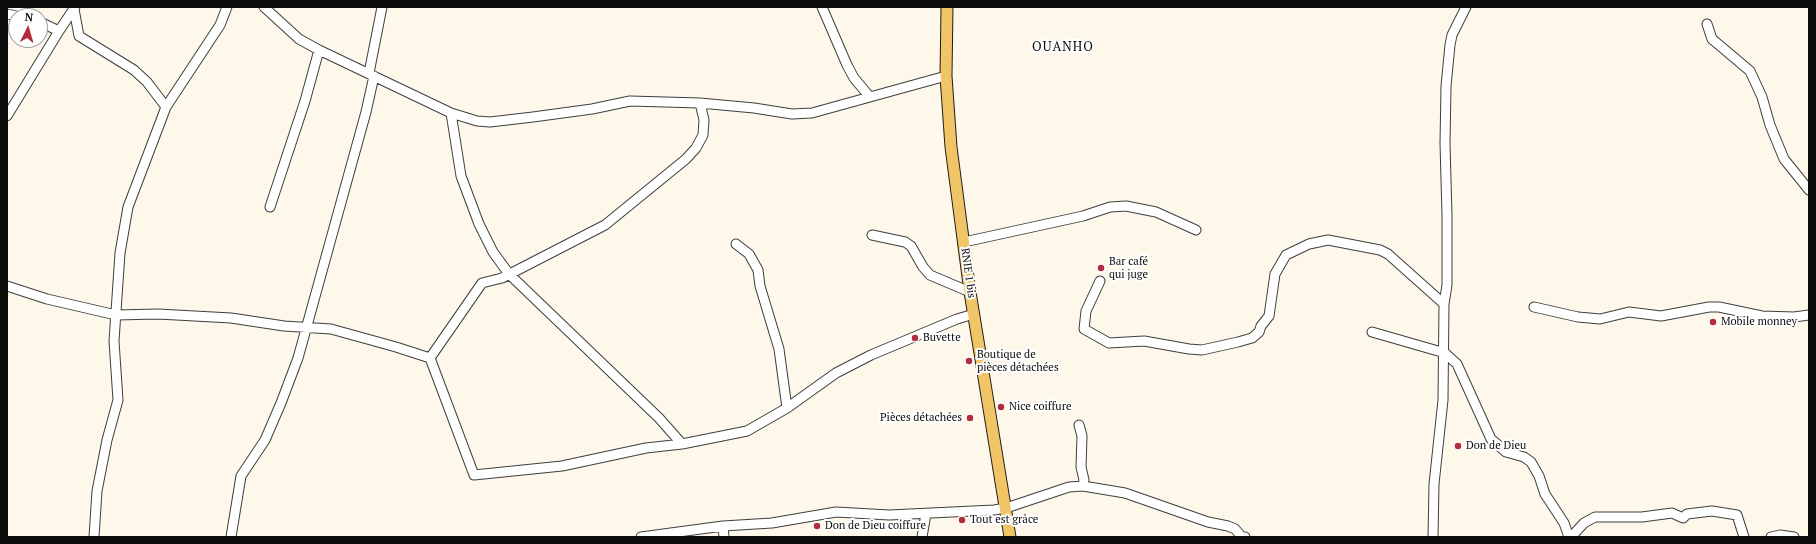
<!DOCTYPE html>
<html>
<head>
<meta charset="utf-8">
<style>
	body { margin:0 }
	#map { position:relative; width:1816px; height:544px; overflow:hidden; background:#fef8ea; font-family:"PT Serif",serif }
	canvas { display:block }
	.frame { position:absolute; inset:0; border:8px solid #0b0b0b; pointer-events:none }
	.north { position:absolute; left:8px; top:8px; width:40px; height:40px; box-sizing:border-box; background:#fff; border:1px solid #9d9d9d; border-radius:50%; rotate:5deg; font-size:11px; font-weight:700; line-height:16px; text-align:center; color:#0b0b0b }
	.north::after { content:''; display:block; margin:auto; width:14px; height:18px; background:#b22c3d; clip-path:polygon(50% 0,100% 100%,50% 72%,0 100%) }
</style>
</head>
<body>
<div id="map">
<canvas width="1816" height="544"></canvas>
<div class="frame"></div>
<div class="north">N</div>
</div>
<script>
const context = document.querySelector('canvas').getContext('2d');
context.lineJoin = 'round';
const shape = rows => new Path2D(rows.map(r => 'M' + r).join(''));
function trace(path, color, width, dash) { context.strokeStyle = color; context.lineWidth = width; context.lineCap = dash ? 'butt' : 'round'; context.setLineDash(dash || []); context.stroke(path); }
function drawText(font, color, halo, rows, align = 'center') {
  context.font = font + ' "PT Serif",serif'; context.lineWidth = 4; context.setLineDash([]); context.textBaseline = 'middle'; context.strokeStyle = halo; context.fillStyle = color; for (const [text, x, y, turn = 0] of rows) {
    context.save(); context.translate(x, y); context.rotate((+turn || 0) * Math.PI / 180); context.textAlign = isNaN(turn) ? turn : align; if (halo) context.strokeText(text, 0, 0); context.fillText(text, 0, 0); context.restore();
  }
}
const minor = shape([
	[264,7,299,39,319,50,451,113,477,121,490,122,533,117,592,109,630,101,700,103,754,108,792,114,812,113,946,76],
	[822,7,847,65,854,78,869,96],
	[74,9,79,36,134,70,147,82,166,107],
	[7,14,16,16],
	[40,22,59,31],
	[1707,24,1712,39,1750,71,1762,97,1770,125,1784,159,1809,190],
	[369,73,382,7],
	[451,113,461,176,479,224,493,252,509,274,659,418,682,444],
	[7,116,59,31,75,7],
	[270,207,305,101,319,50],
	[872,235,905,242,911,246,923,267,930,275,970,292],
	[964,242,1083,216,1110,207,1126,206,1156,212,1196,230],
	[736,244,749,254,758,270,760,286,779,349,787,408],
	[1100,281,1086,311,1084,329,1109,343,1144,341,1189,349,1202,350,1238,342,1252,338,1259,332,1261,326,1269,316,1275,274,1286,255,1309,244,1328,240,1380,250,1388,254,1444,304],
	[7,286,47,299,116,315,158,314,231,318,284,326,331,329,396,347,430,358,474,475,562,466,646,448,682,444,747,431,787,408,836,373,871,355,957,319,974,314],
	[1534,307,1578,317,1600,319,1629,312,1661,316,1709,307,1719,307,1762,316,1794,317,1809,315],
	[1372,332,1445,353,1457,364,1491,439,1506,452,1524,457,1531,462,1539,476,1545,494,1564,523,1569,537],
	[430,358,482,283,502,278,605,225,686,159,696,148,703,135,704,120,700,103],
	[1079,425,1082,436,1081,467,1084,480,1083,486],
	[723,526,724,537],
	[94,537,97,491,107,440,118,400,114,341,120,253,128,207,166,107,220,25,227,7],
	[231,537,241,476,265,440,281,403,298,358,366,112,374,76],
	[641,537,723,526,772,523,836,512,889,515,994,510,1006,508,1069,487,1083,486,1125,493,1208,522,1228,526,1235,529,1242,537,1245,537],
	[922,537,926,514],
	[1433,537,1434,484,1443,400,1444,304,1447,285,1447,215,1445,143,1446,86,1450,45,1452,35,1466,7],
	[1571,537,1584,523,1595,517,1642,517,1672,513,1683,518,1687,514,1712,511,1737,515,1744,537],
	[1771,537,1780,535,1794,537]
]);
const major = shape([
	[947,7,946,76,951,147,970,292,1010,537]
]);
trace(minor, '#3e3e3e', 11);
trace(major, '#1c1c1c', 13);
trace(minor, '#fff', 9);
trace(major, '#f0c467', 11);
for (const [x, y, r, color] of [
	[1101,268,4,"#b22c3d"],
	[1713,322,4,"#b22c3d"],
	[915,338,4,"#b22c3d"],
	[969,361,4,"#b22c3d"],
	[1001,407,4,"#b22c3d"],
	[970,418,4,"#b22c3d"],
	[1458,446,4,"#b22c3d"],
	[962,520,4,"#b22c3d"],
	[817,526,4,"#b22c3d"]
]) { const dot = new Path2D(); dot.arc(x, y, r, 0, 2 * Math.PI); context.fillStyle = color; context.fill(dot); trace(dot, '#fff', 1.5); }
drawText('11px', '#0b0b0b', '#fff', [
	["Bar café",1109,262],
	["qui juge",1109,275],
	["Mobile monney",1721,322],
	["Buvette",923,338],
	["Boutique de",977,355],
	["pièces détachées",977,368],
	["Nice coiffure",1009,407],
	["Pièces détachées",962,418,"right"],
	["Don de Dieu",1466,446],
	["Tout est grâce",970,520],
	["Don de Dieu coiffure",825,526]
], 'left');
drawText('11px', '#0b0b0b', '#fff', [
	["RNIE 1 bis",968,273,82]
]);
context.letterSpacing = '1px';
drawText('13px', '#0b0b0b', '#fff', [
	["OUANHO",1063,47]
]);
context.letterSpacing = '0px';
</script>
</body>
</html>
